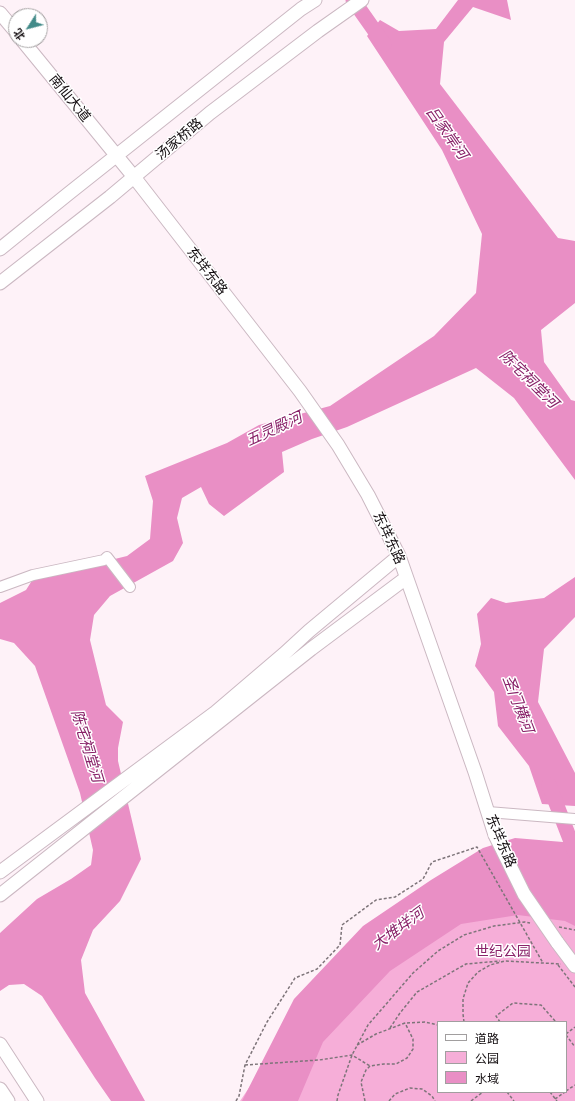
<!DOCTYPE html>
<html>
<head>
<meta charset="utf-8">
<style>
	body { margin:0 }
	#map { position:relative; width:575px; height:1101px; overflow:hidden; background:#fef2f8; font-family:Lato,"Noto Sans SC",sans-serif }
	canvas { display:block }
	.legend { position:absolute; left:437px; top:1021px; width:130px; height:72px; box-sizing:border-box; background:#fff; border:1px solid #a19e9f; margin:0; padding:5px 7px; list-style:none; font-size:12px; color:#130d10 }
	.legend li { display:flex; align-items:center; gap:8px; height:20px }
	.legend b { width:20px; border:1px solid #a19e9f }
	.north { position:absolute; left:8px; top:8px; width:40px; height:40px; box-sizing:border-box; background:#fff; border:1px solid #a19e9f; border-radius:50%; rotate:234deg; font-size:11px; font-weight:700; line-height:16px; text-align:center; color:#130d10 }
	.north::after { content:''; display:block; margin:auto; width:14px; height:18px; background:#438b89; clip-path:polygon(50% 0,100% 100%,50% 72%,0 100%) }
</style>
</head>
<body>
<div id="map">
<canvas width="575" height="1101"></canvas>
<ul class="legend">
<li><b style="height:5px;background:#fff"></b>道路</li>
<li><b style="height:11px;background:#f6aed8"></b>公园</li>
<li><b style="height:11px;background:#e98fc5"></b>水域</li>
</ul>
<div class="north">北</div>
</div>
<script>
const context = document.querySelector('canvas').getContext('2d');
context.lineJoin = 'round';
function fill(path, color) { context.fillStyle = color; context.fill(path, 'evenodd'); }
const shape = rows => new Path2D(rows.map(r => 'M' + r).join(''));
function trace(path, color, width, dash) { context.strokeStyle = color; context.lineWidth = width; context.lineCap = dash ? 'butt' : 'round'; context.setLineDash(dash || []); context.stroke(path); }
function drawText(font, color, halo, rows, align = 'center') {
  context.font = font + ' Lato,"Noto Sans SC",sans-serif'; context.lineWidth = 3; context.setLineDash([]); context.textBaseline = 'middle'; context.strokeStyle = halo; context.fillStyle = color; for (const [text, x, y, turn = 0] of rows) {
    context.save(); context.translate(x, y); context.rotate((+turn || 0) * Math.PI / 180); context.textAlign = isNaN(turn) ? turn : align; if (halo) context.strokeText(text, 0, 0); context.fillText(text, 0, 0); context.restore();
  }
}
fill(shape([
	[575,867,575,1101,240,1101,305,1005,423,894],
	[438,1022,566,1022,566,1092,438,1092]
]), '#f6aed8');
fill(shape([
	[458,0,507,0,511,20,473,7,444,42,440,84,558,238,575,241,575,303,541,330,544,362,571,400,575,401,575,480,514,398,476,368,347,427,312,439,282,452,284,472,224,516,209,504,201,487,182,498,177,518,183,543,173,561,110,596,94,615,90,640,106,705,123,722,118,748,118,761,141,859,120,901,93,930,81,960,85,993,145,1101,111,1101,95,1078,42,996,24,984,9,985,0,991,0,933,37,899,71,879,91,865,93,850,80,793,35,666,14,643,0,639,0,603,26,590,33,579,127,556,150,539,153,501,145,476,227,443,259,425,330,406,434,336,476,293,482,234,442,150,367,36,380,20,399,31,436,29],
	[575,577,575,617,544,649,538,702,575,773,575,806,542,804,529,766,498,726,494,692,475,666,481,644,477,614,491,598,506,603,544,598],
	[515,838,575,843,575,926,565,921,518,915,461,924,390,971,323,1042,298,1101,242,1101,294,999,363,926,431,880,483,848]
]), '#e98fc5');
trace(shape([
	[353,0,384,44],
	[549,785,575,852]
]), '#e98fc5', 15);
const minor = shape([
	[0,587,33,575,104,560,107,557,130,587],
	[488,812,575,819]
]);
const major = shape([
	[0,13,16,32],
	[22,40,134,177,300,391,338,445,368,495,399,556,475,772,495,835],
	[0,249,68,194,301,9,315,0],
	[0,283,110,197,210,113,318,31,362,0],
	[0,872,216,712,284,654,309,631,399,556],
	[0,895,311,649,406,578],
	[557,942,575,966],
	[0,1044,37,1101],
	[0,1089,8,1101]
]);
trace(minor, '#cbb8c2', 12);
trace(major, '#cbb8c2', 15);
trace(shape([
	[559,927,575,930],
	[558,965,575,987],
	[464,1022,463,1014,463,999,468,983,478,972,490,965,505,961,561,964],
	[500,1022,496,1016,513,1003,541,1005,556,1022],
	[390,1028,400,1013,417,992,466,964,500,961],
	[566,1034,575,1027],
	[566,1035,575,1047],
	[357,1045,376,1034,405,1023,425,1022,438,1025],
	[245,1065,319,1060,352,1055,370,1066],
	[566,1091,575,1085],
	[507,1092,514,1101],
	[550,1092,557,1101],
	[555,1099,565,1092],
	[236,1101,239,1096,245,1065,267,1022,295,978,317,969,340,945,342,925,376,900,395,897,423,879,432,862,477,847,543,963],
	[337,1101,338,1095,352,1055,368,1025,413,973,438,951,464,935,494,926,525,922,530,923],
	[365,1101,361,1082,366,1070,370,1066,384,1064,396,1064,407,1058,413,1049,413,1039,405,1023],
	[389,1101,395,1094,410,1088,422,1089,432,1096,435,1101],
	[471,1101,483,1092]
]), '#7d7479', 1.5, [3, 2]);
trace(minor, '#fff', 10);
trace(major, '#fff', 13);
const majorBridge = shape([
	[495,835,524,894,557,942]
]);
trace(majorBridge, '#cbb8c2', 15, []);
trace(majorBridge, '#fff', 13);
drawText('14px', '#130d10', '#fff', [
	["南仙大道",70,98,51],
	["汤家桥路",179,139,-40],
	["东垟东路",207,271,52],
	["东垟东路",389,538,65],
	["东垟东路",501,841,67]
]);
drawText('14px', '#8a236a', '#fff', [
	["世纪公园",503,951]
]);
drawText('italic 15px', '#882168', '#fff', [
	["吕家岸河",447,133,55],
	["陈宅祠堂河",529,379,45],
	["五灵殿河",274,429,-25],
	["圣门横河",518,704,69],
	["陈宅祠堂河",87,746,73],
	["大堆垟河",398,929,-36]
]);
</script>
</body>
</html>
